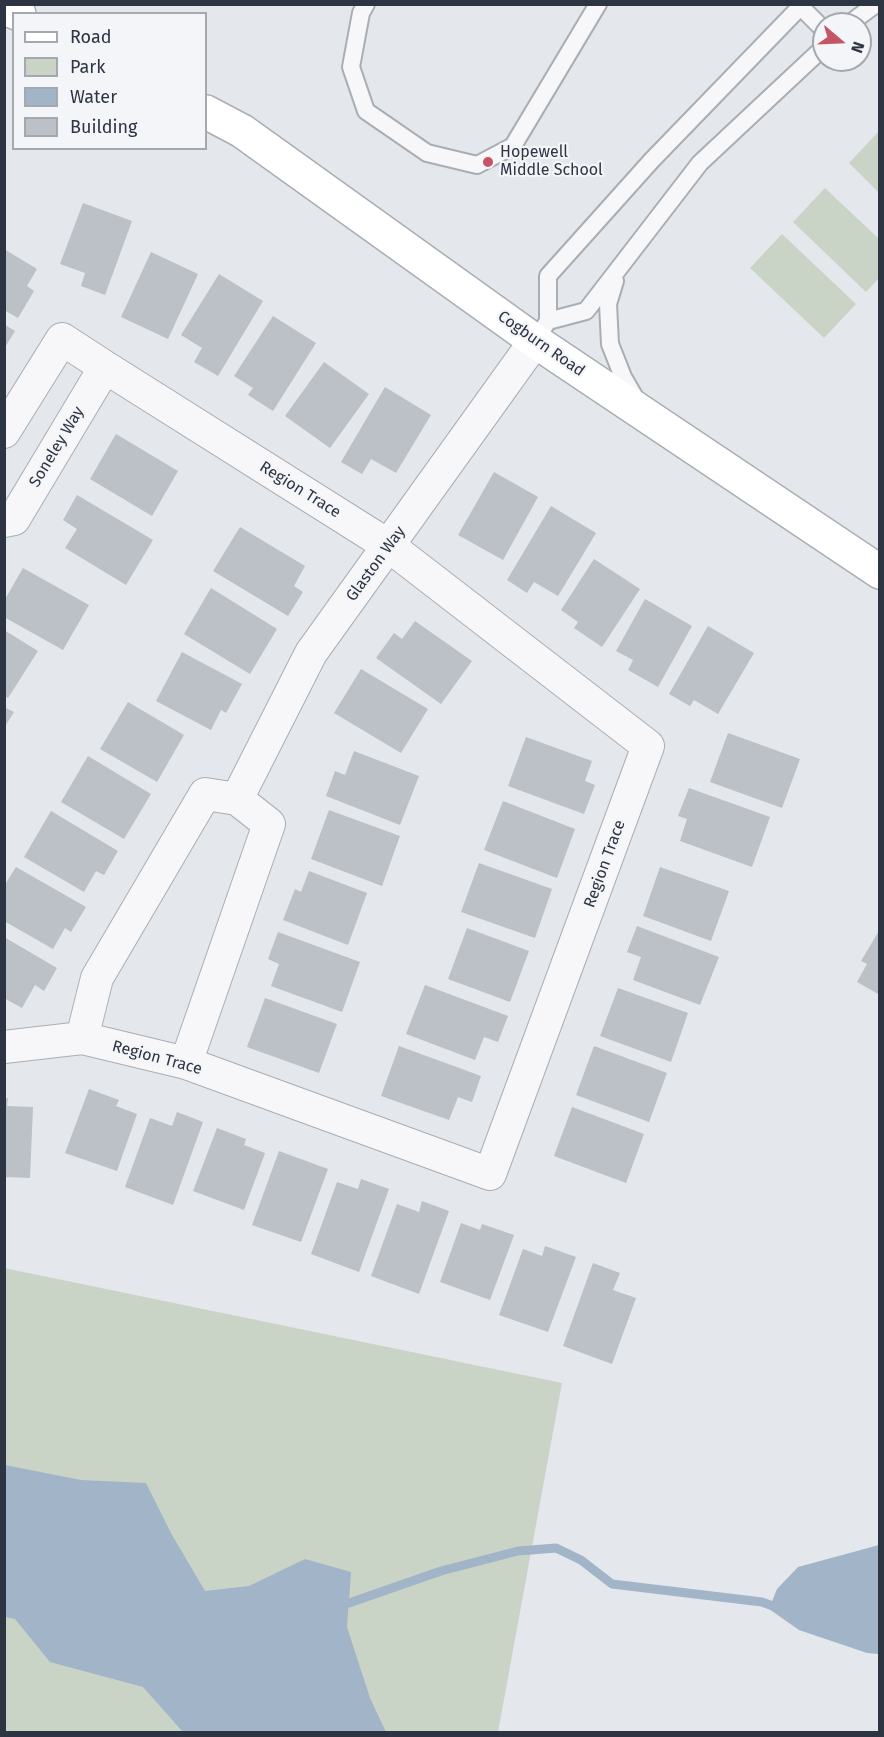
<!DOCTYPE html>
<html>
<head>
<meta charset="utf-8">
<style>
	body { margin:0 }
	#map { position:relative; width:884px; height:1737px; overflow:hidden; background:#e4e7eb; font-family:"Fira Sans",sans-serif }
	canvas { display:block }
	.frame { position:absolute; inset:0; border:6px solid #2d3442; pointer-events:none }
	.legend { position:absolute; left:12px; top:12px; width:195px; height:138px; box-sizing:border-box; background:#f4f5f8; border:2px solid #a4a8af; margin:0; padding:8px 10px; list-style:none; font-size:18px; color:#2d3442 }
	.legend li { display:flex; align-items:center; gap:12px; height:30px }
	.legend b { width:30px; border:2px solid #a4a8af }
	.north { position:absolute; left:812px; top:12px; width:60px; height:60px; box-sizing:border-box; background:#f4f5f8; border:2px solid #a4a8af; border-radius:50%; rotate:109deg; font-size:16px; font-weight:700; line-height:24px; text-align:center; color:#2d3442 }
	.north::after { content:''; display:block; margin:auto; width:21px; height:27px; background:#c55464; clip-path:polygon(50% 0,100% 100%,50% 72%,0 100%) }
</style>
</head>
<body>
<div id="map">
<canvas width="884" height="1737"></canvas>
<div class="frame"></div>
<ul class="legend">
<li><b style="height:8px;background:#fff"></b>Road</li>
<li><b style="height:16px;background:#c9d4c6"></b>Park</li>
<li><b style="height:16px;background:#a2b4c8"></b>Water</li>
<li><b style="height:16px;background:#bcc0c7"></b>Building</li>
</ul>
<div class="north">N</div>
</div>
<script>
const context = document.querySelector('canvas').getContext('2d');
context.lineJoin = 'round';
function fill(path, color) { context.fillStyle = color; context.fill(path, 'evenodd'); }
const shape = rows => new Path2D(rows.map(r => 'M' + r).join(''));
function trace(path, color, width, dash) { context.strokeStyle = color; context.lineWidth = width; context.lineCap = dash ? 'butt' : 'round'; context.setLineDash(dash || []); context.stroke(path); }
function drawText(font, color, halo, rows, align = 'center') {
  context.font = font + ' "Fira Sans",sans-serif'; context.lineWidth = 4.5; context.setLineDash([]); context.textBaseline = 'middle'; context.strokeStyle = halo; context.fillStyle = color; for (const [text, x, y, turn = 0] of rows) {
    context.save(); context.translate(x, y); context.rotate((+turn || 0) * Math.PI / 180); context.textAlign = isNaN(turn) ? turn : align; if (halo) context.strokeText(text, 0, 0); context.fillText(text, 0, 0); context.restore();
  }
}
fill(shape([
	[879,131,879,193,849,163],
	[825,188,879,239,879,278,866,292,793,222],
	[782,234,856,304,824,338,750,268],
	[4,1268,562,1383,498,1732,5,1732]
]), '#c9d4c6');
fill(shape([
	[5,1465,81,1480,146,1483,172,1535,205,1591,249,1586,305,1559,351,1572,347,1627,370,1698,386,1732,183,1732,143,1687,50,1662,15,1619,5,1617],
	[879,1545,879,1654,867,1653,799,1630,769,1609,777,1589,798,1567]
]), '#a2b4c8');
trace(shape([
	[349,1603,441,1571,518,1551,556,1548,581,1560,612,1584,762,1602,770,1605]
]), '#a2b4c8', 9);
fill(shape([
	[83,203,132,221,105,295,81,286,85,273,60,264],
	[4,249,37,269,27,286,34,291,18,318,4,310],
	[151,252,198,274,168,339,121,317],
	[219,274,263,301,218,376,194,362,202,348,181,335],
	[273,316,316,343,273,411,248,395,253,388,234,376],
	[4,324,15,331,4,349],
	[324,362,369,394,330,448,285,416],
	[385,387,431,415,396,473,371,459,362,474,341,462],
	[116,434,178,471,152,516,90,479],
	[494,472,538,497,503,560,458,535],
	[77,495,153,540,126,585,65,548,77,529,63,520],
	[551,506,596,533,558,596,534,582,527,593,507,580],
	[240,527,305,566,294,586,303,592,288,616,213,571],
	[594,559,640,589,602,647,574,628,578,622,561,610],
	[23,568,89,605,63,650,4,617,4,601],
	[211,588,277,629,250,674,184,634],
	[645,599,692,626,658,687,628,670,633,660,616,651],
	[415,621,472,661,441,704,376,658,394,633,402,639],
	[708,626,754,653,718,714,694,700,690,706,669,694],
	[4,630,38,651,8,698,4,696],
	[182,652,242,684,226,713,221,710,211,730,156,701],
	[361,669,428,709,401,753,334,713],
	[128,702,184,735,157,782,100,749],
	[4,707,14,712,4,728],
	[728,733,800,759,782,808,710,782],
	[526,737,592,761,585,781,595,785,584,814,508,786],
	[354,751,419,776,400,825,326,796,335,771,345,775],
	[88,756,151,794,124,839,61,802],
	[689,788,770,817,752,867,680,841,687,819,678,816],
	[503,801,575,829,557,878,484,850],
	[329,810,400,836,382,886,311,859],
	[51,811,118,851,104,875,96,871,84,892,24,857],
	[479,863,552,889,535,938,461,912],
	[16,867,86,907,71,932,65,928,53,949,4,921,4,886],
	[660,867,729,891,711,941,643,916],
	[309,871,367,893,348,945,283,920,295,889,301,892],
	[637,926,719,957,700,1005,633,980,641,957,627,952],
	[467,928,529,951,510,1002,448,979],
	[880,929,880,995,857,982,867,964,861,961],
	[278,932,360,962,342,1012,271,986,279,964,268,959],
	[4,937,57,968,44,991,35,985,22,1008,4,998],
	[425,985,508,1016,498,1042,484,1037,475,1060,406,1034],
	[618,988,688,1013,671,1062,600,1036],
	[265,998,337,1024,319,1073,247,1047],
	[399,1046,481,1076,472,1102,458,1097,449,1120,381,1096],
	[594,1046,667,1073,649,1122,576,1095],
	[89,1089,119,1100,116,1106,137,1114,117,1171,65,1153],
	[4,1098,8,1098,7,1106,33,1107,30,1178,4,1177],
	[572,1107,644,1134,626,1183,554,1156],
	[177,1112,203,1122,173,1205,125,1187,150,1118,172,1126],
	[217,1128,246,1139,244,1145,265,1153,244,1210,193,1191],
	[279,1151,328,1169,301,1242,252,1225],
	[361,1179,389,1189,359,1272,311,1254,337,1182,358,1189],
	[422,1201,449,1211,419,1294,371,1276,397,1204,419,1212],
	[461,1223,480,1230,482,1224,514,1235,490,1300,440,1282],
	[545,1246,576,1257,548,1332,499,1315,523,1249,542,1256],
	[593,1263,620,1273,613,1290,636,1298,612,1364,563,1346]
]), '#bcc0c7');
const lane = shape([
	[366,4,361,13,351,67,366,111,427,153,477,165,513,146,598,4],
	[800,6,824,30],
	[849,24,876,4],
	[615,281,608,304,610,344,623,377,637,401],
	[548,321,586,311,700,163,824,47],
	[535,341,548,321,548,276,652,160,803,4]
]);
const street = shape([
	[4,432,62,339,105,367,389,546,648,746,490,1174,186,1063,82,1038,4,1047],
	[4,521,14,519,105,367],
	[237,799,311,653,535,341],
	[82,1038,97,978,205,794,237,799,269,824,186,1063]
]);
const secondary = shape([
	[4,8,19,14],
	[206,112,242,131,535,341,880,572]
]);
trace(lane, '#a9aeb5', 20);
trace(street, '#a9aeb5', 34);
trace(secondary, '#a9aeb5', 36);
trace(lane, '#f7f7f9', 16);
trace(street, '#f7f7f9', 32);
trace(secondary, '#fff', 33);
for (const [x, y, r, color] of [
	[488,162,6,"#c55464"]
]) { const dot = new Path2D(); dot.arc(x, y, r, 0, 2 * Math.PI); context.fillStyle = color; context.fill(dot); trace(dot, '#f4f5f8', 2); }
drawText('16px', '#2d3442', '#f4f5f8', [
	["Hopewell",500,153],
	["Middle School",500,171]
], 'left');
drawText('16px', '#2d3442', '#f4f5f8', [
	["Cogburn Road",541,344,35],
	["Soneley Way",57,447,-59],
	["Region Trace",300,490,32],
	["Glaston Way",376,564,-54],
	["Region Trace",605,864,-70],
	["Region Trace",157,1058,15]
]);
</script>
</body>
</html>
